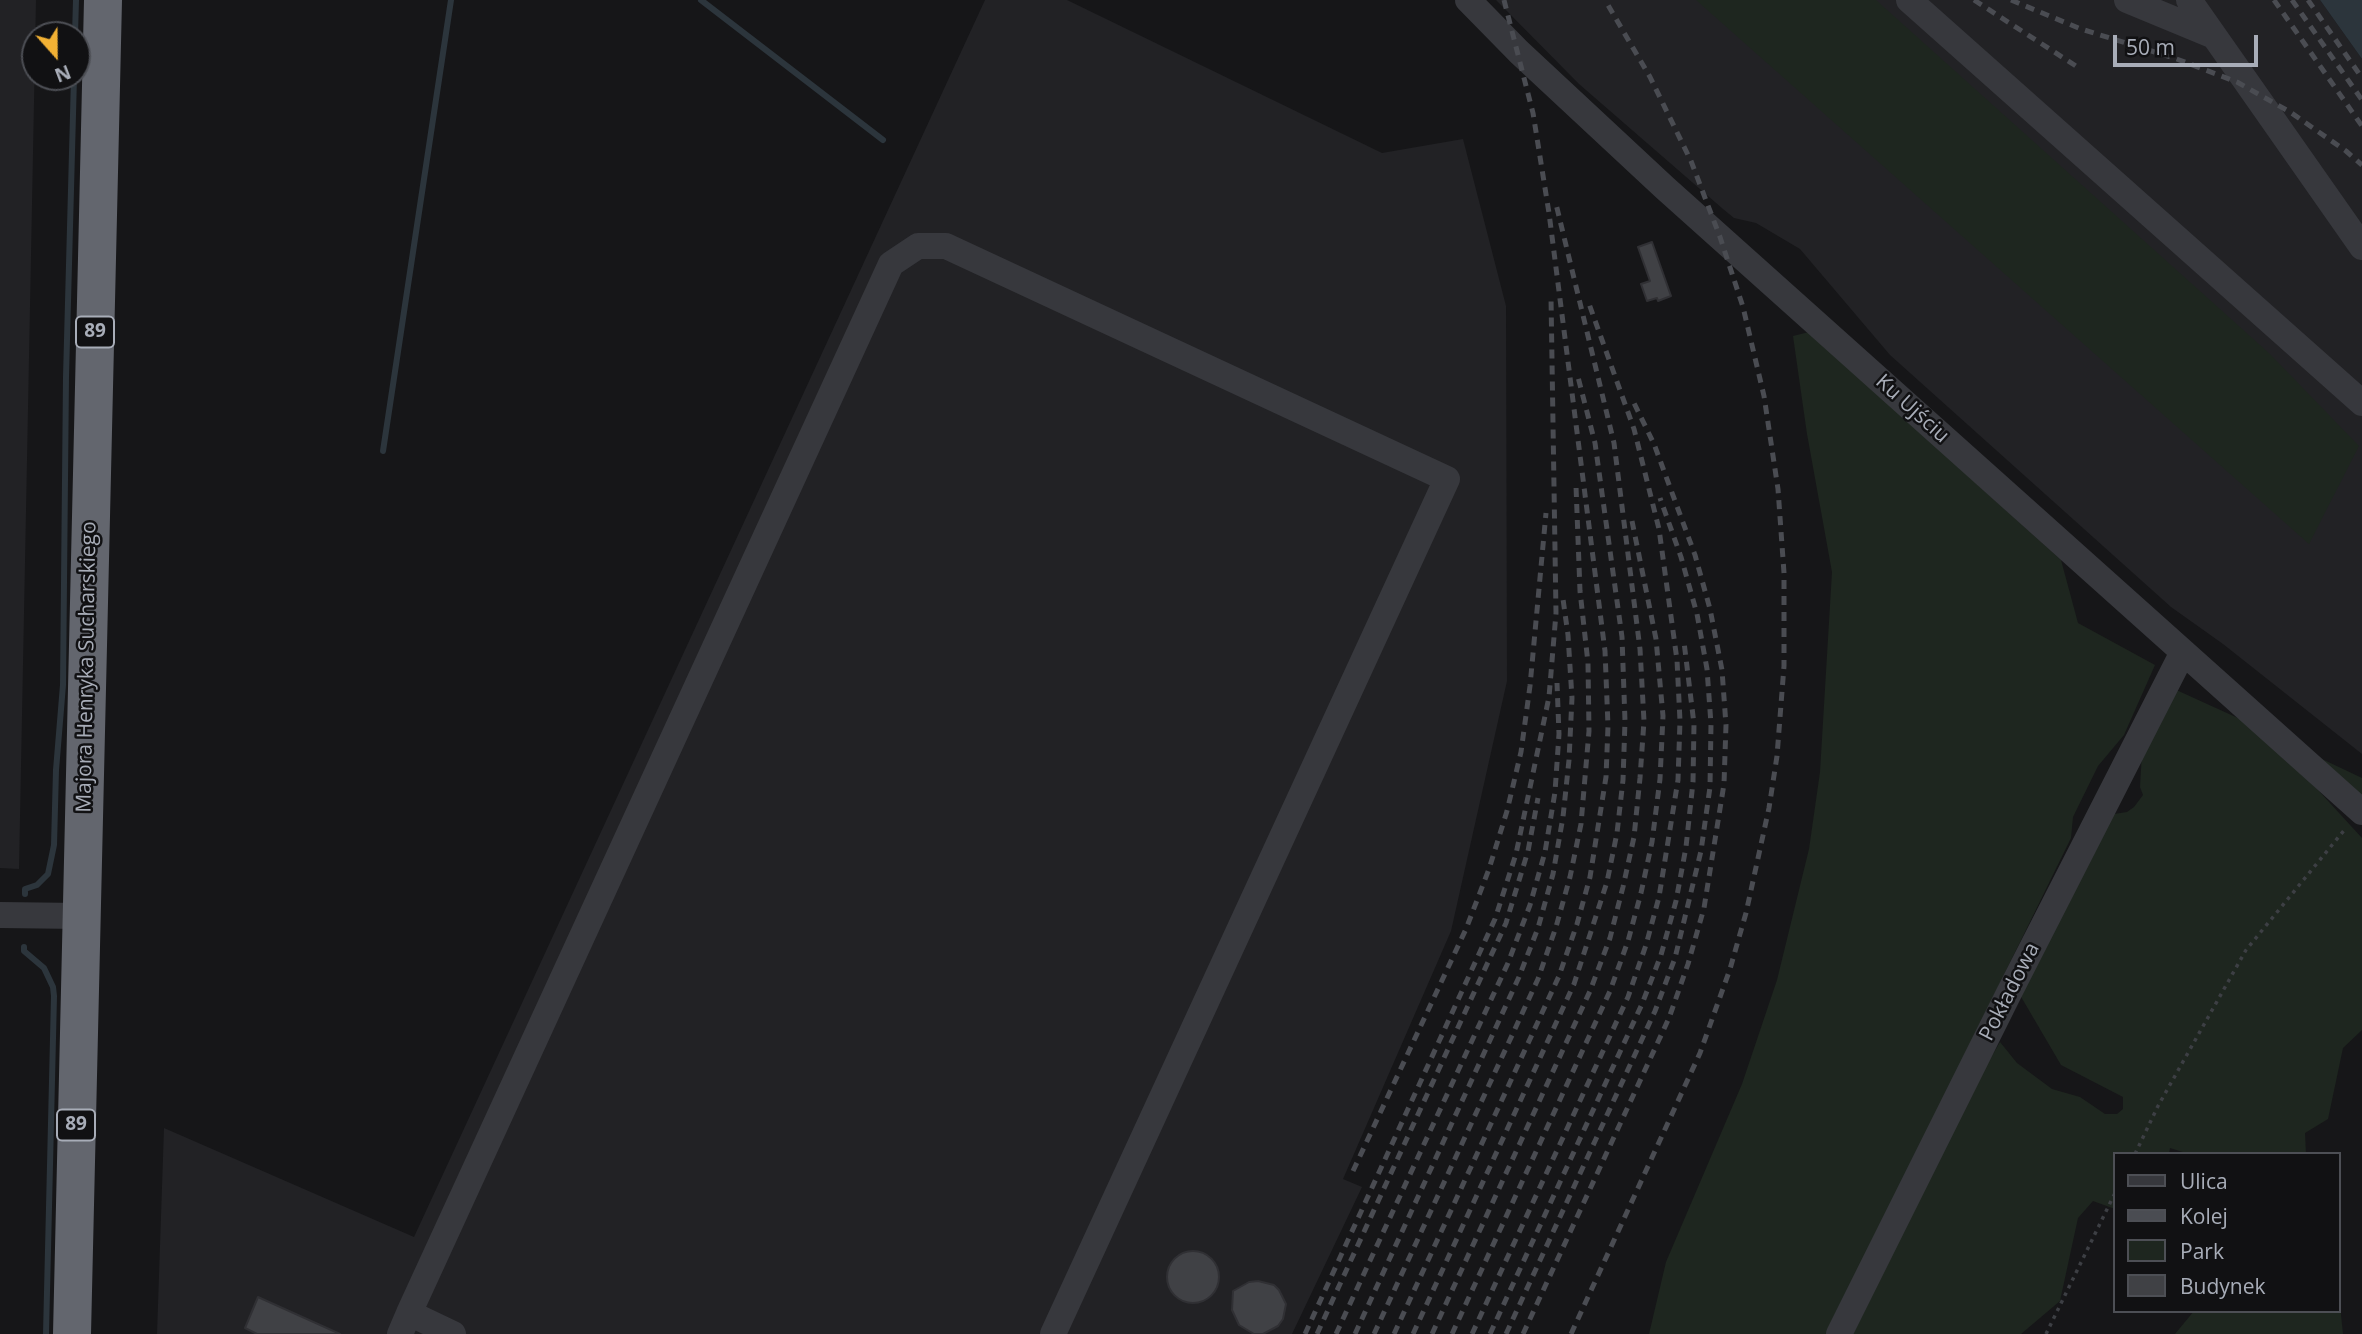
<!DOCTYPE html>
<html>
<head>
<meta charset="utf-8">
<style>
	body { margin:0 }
	#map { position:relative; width:2362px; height:1334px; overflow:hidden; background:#161618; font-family:"Open Sans",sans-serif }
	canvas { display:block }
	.legend { position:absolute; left:2113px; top:1152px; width:228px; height:161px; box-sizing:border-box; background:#111113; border:2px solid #4d4f55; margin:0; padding:9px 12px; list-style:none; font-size:21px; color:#a8adb8 }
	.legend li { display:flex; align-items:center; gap:14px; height:35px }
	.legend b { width:35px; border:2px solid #4d4f55 }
	.north { position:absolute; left:21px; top:21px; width:70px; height:70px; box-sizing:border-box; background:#111113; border:2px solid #4d4f55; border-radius:50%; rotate:159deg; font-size:19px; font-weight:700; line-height:28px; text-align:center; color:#a8adb8 }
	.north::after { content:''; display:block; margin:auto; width:24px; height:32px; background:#f2b134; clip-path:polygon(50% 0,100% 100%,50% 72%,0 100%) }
	.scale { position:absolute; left:2113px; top:35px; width:145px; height:32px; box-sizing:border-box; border:4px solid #a8adb8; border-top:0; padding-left:9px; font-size:21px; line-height:24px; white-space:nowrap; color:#a8adb8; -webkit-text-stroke:5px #111113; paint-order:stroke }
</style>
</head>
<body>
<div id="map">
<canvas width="2362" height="1334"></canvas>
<ul class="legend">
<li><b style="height:9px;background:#37383d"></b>Ulica</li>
<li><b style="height:9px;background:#4a4c52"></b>Kolej</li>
<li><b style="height:19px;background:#1e261f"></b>Park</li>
<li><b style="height:19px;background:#404145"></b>Budynek</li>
</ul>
<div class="north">N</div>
<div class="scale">50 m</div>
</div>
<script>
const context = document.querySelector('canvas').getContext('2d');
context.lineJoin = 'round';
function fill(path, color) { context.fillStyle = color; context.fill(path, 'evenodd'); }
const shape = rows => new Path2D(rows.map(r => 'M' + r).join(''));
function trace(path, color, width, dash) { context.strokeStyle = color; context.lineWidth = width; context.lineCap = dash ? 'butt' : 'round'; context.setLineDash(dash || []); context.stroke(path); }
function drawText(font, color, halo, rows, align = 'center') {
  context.font = font + ' "Open Sans",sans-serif'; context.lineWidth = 5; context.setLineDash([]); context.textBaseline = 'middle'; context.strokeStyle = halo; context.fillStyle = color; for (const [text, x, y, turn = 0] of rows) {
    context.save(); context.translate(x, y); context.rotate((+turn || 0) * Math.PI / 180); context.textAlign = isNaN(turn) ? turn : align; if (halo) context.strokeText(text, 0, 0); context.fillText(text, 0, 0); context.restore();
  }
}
fill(shape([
	[0,0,36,0,19,869,0,868],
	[985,0,1067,0,1382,153,1463,139,1506,306,1507,681,1451,931,1343,1179,1362,1187,1292,1334,157,1334,164,1128,414,1237],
	[1496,0,2320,0,2362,59,2362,754,2223,644,2171,607,1890,355,1800,249,1756,223,1734,218,1723,209,1579,84]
]), '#222225');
fill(shape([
	[1696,0,1876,0,2270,354,2359,446,2309,544],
	[1809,332,2061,560,2078,623,2155,665,2124,735,2098,766,2073,817,2071,838,1828,1334,1649,1334,1666,1262,1742,1084,1777,980,1809,849,1820,772,1832,572,1807,434,1793,336],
	[2172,688,2262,729,2362,838,2362,1030,2343,1048,2328,1119,2305,1133,2306,1154,2189,1154,2170,1148,2169,1154,2115,1154,2115,1209,2093,1201,2078,1218,2060,1301,2021,1334,1852,1334,1967,1099,2000,1042,2017,1063,2052,1089,2080,1097,2105,1114,2117,1114,2123,1109,2123,1097,2061,1065,2020,995,2108,815,2127,812,2134,807,2143,795,2140,787,2142,752],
	[2305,751,2362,778,2362,805],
	[2339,1296,2343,1334,2175,1334,2194,1311,2339,1311]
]), '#1e261f');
fill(shape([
	[2320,0,2362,0,2362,59]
]), '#2c353c');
trace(shape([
	[701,0,883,140],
	[75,35,76,0],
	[383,451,451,0],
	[25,894,25,889,37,885,48,874,54,845,56,770,63,685,66,377,74,77],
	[24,947,24,951,44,968,53,987,54,996,46,1334]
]), '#2c353c', 6);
const building = shape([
	[1652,242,1671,296,1658,301,1657,298,1647,301,1641,284,1650,281,1638,247,1652,242],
	'1167 1277a26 26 0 1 1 52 0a26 26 0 1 1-52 0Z',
	[1258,1281,1274,1285,1279,1290,1286,1304,1283,1319,1278,1326,1263,1334,1254,1334,1239,1325,1232,1310,1233,1291,1249,1282,1258,1281],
	[258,1297,340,1334,257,1334,245,1328,258,1297]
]);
fill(building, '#404145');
trace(building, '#303034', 2);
trace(shape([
	[2135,1154,2158,1106,2246,950,2346,828],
	[2046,1334,2115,1193]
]), '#3d3f44', 3.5, [3.5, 5]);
trace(shape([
	[1468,0,1519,52,1665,188,2362,812],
	[1909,0,2362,403],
	[2127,0,2214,36],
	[2189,0,2362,247],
	[0,915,81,916],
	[409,1313,891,264,918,246,946,246,1447,479,1053,1334],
	[400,1334,409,1313,453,1334],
	[1839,1334,2009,993,2183,652]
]), '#37383d', 26);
trace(shape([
	[72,1334,103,0]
]), '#63666e', 38);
trace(shape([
	[1974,0,2079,68],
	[2011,0,2081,29,2174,58,2237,82,2290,112,2346,151,2362,165],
	[2274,0,2362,126],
	[2292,0,2362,100],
	[2308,0,2362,78],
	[1353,1171,1466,929,1489,869,1507,811,1521,752,1530,686,1546,513],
	[1305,1334,1495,919,1516,854,1549,697,1556,613,1551,297],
	[1317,1334,1506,923,1528,851,1538,798],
	[1336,1334,1508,963,1530,905,1545,852,1555,792,1559,734,1557,683],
	[1355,1334,1519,977,1538,928,1553,874,1563,817,1569,760,1572,698,1568,635,1563,599],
	[1374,1334,1538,979,1556,927,1570,877,1581,824,1589,731,1588,663,1580,591,1576,486],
	[1394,1334,1559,976,1577,924,1590,877,1606,777,1608,726,1605,651,1549,213,1533,113,1504,0],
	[1413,1334,1574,984,1607,882,1617,833,1623,780,1625,721,1622,637,1595,443,1578,377],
	[1432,1334,1590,991,1610,938,1623,887,1634,837,1640,778,1644,721,1640,649,1614,443,1556,204],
	[1452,1334,1610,991,1628,941,1641,893,1652,842,1660,779,1663,716,1656,639,1632,521],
	[1472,1334,1628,997,1646,945,1659,897,1678,780,1680,721,1677,660,1659,529,1634,429,1588,301],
	[1490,1334,1642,1004,1661,955,1676,901,1686,847,1693,782,1694,724,1684,642],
	[1506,1334,1655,1011,1675,958,1701,851,1710,787,1711,724,1707,669,1697,614,1681,557,1660,498],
	[1523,1334,1669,1018,1688,964,1704,908,1724,784,1726,725,1722,670,1710,609,1695,555,1654,444,1634,403],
	[1571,1334,1700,1053,1730,969,1746,913,1769,808,1777,756,1784,666,1784,573,1778,489,1764,396,1743,307,1720,237,1691,161,1650,77,1605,0]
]), '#4a4c52', 5, [9, 7]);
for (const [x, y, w] of [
	[95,332,38],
	[76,1125,38]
]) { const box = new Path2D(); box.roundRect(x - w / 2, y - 15.5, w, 31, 5); context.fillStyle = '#111113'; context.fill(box); trace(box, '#a8adb8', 2); }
drawText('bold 19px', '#a8adb8', null, [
	["89",95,332],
	["89",76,1125]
]);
drawText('21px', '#a8adb8', '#111113', [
	["Ku Ujściu",1912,409,42],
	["Majora Henryka Sucharskiego",87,667,-89],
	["Pokładowa",2010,992,-63]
]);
</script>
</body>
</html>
